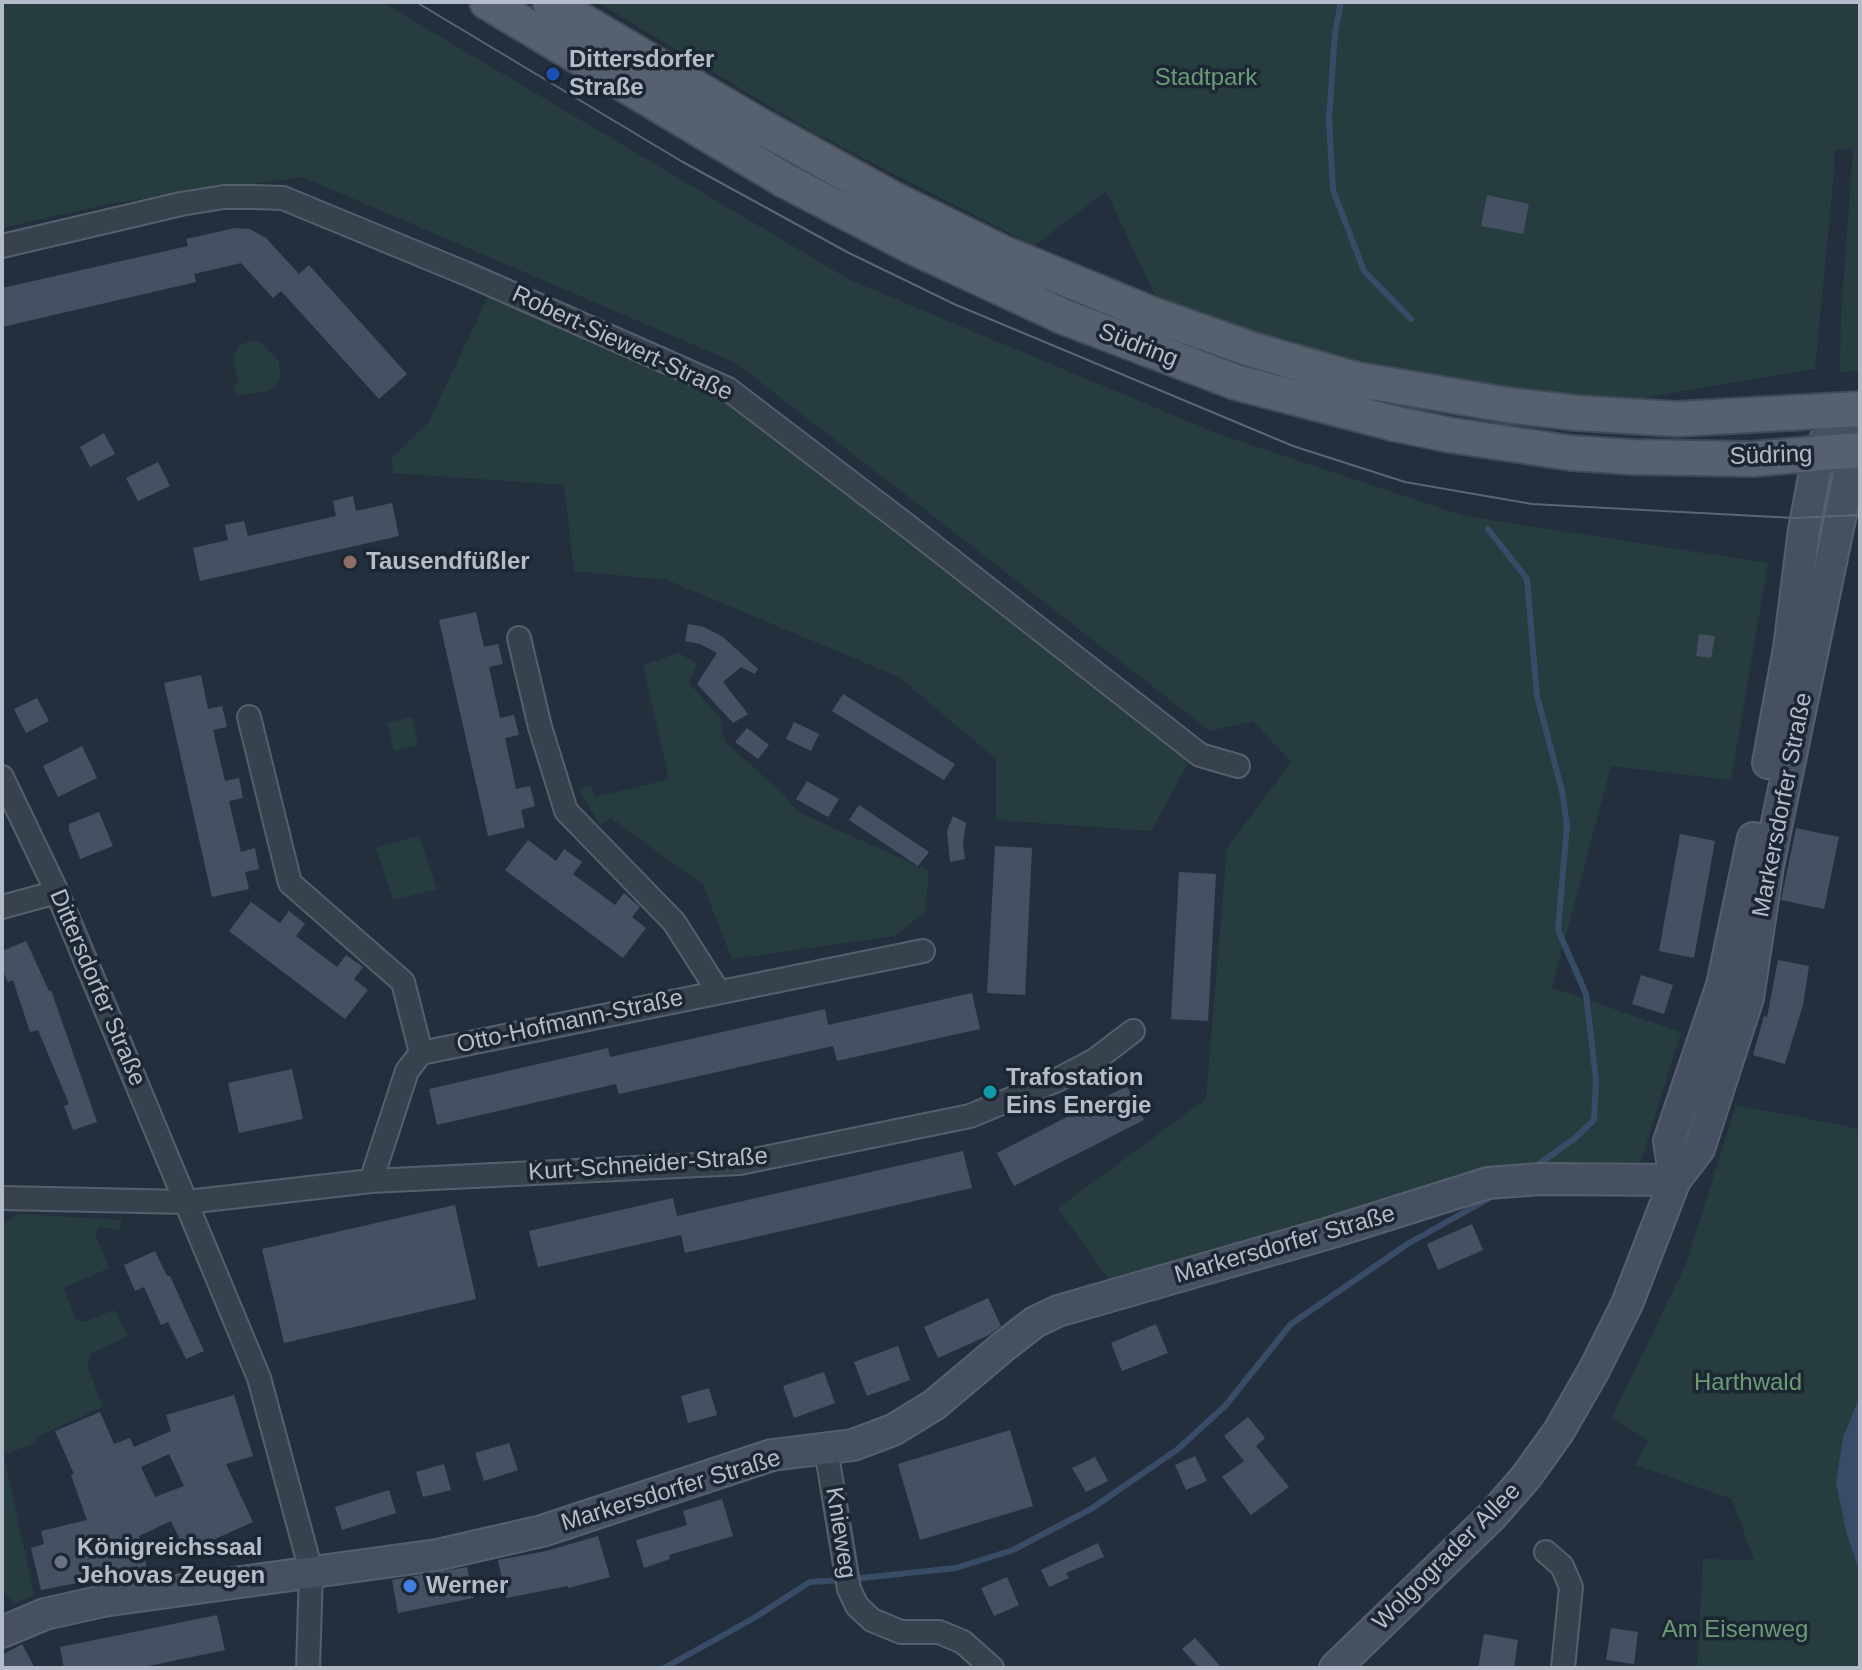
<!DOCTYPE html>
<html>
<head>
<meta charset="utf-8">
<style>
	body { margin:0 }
	#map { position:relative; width:1862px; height:1670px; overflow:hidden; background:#242f3e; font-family:Arial,sans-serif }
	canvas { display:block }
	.frame { position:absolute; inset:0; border:4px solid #b4bcc9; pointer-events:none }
</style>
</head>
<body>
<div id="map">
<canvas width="1862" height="1670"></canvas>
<div class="frame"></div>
</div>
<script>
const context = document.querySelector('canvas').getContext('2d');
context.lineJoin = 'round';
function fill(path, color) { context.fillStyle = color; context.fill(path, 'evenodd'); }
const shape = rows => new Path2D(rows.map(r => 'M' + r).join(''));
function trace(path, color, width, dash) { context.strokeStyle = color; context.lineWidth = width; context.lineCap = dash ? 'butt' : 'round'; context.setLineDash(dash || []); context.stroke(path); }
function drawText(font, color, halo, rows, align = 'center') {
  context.font = font + ' Arial,sans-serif'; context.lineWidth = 7; context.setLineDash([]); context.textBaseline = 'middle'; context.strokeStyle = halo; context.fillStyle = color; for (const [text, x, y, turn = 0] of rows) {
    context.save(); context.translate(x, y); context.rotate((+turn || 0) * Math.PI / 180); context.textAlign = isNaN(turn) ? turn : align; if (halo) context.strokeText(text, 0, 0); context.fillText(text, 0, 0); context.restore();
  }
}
fill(shape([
	[2,2,382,2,850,280,1221,435,1465,516,1768,563,1731,780,1611,766,1552,988,1681,1032,1640,1165,1484,1171,1112,1284,1058,1208,1206,1099,1227,848,1291,762,1253,721,1210,731,736,363,303,177,108,204,2,228],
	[597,2,1860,2,1860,371,1840,372,1841,315,1853,149,1834,150,1834,172,1815,369,1630,400,1508,392,1302,351,1155,295,1106,191,1034,246,809,130],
	[490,293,729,401,1190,760,1151,831,996,820,996,759,899,677,667,580,574,571,564,485,393,473,392,457,428,423],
	[254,340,262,343,279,361,280,378,276,386,268,391,237,396,234,388,238,380,233,360,235,352,240,345],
	[679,653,697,664,689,683,720,718,725,742,781,792,798,812,929,871,925,912,894,936,732,959,703,885,611,818,600,825,578,788,590,786,596,797,669,779,643,665],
	[412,717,418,745,394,751,387,723],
	[419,836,437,889,393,900,376,848],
	[1736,1105,1860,1129,1860,1396,1843,1437,1847,1535,1860,1573,1860,1668,1697,1668,1703,1559,1754,1560,1732,1499,1635,1465,1649,1441,1612,1417,1686,1264],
	[19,1214,122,1220,119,1230,99,1227,95,1233,109,1268,64,1288,76,1319,83,1322,114,1310,128,1336,92,1353,87,1365,103,1407,35,1438,36,1442,4,1455,34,1595,14,1604,2,1589,2,1225]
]), '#263c3f');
fill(shape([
	[1860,1396,1860,1573,1847,1535,1836,1483,1843,1437]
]), '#394c67');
trace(shape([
	[1341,2,1335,33,1329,119,1333,190,1364,271,1411,319],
	[1488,529,1527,579,1537,696,1562,791,1567,825,1558,930,1586,994,1596,1080,1594,1120,1574,1139,1533,1168],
	[852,1579,956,1568,1013,1550,1091,1509,1178,1449,1225,1406,1291,1324,1409,1243,1497,1194],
	[664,1668,754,1618,810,1582,841,1580]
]), '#394c67', 6);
fill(shape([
	[1487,195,1529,204,1523,234,1481,226],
	[235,228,250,229,266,238,299,274,309,265,407,374,379,399,281,291,273,298,241,263,194,274,196,282,2,327,2,288,188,246,186,239],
	[104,433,115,454,90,467,80,447],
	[158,462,170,486,138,501,126,478],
	[353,496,356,511,392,503,399,536,200,581,193,548,228,540,225,525,244,521,248,536,336,516,333,501],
	[476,612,484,647,498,644,503,664,489,667,500,718,514,715,519,735,505,738,516,789,530,786,535,806,521,810,525,827,488,836,439,620],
	[688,624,704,627,723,637,758,669,755,674,741,667,723,682,748,714,733,723,697,684,717,653,700,644,685,641],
	[1699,634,1715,636,1711,658,1696,656],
	[201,675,208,709,222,706,227,727,213,730,225,781,239,778,243,798,229,801,241,852,255,848,259,869,245,872,249,889,212,897,164,683],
	[843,694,955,764,944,780,832,711],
	[37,698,49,721,26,733,14,709],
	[794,722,819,734,811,751,786,739],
	[747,728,769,745,758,759,735,742],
	[82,746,97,778,58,797,43,766],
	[807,781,839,799,828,817,796,799],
	[859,805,929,852,918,866,849,820],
	[99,812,113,846,80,859,69,830,69,824],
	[953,816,966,823,963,843,965,859,950,862,947,831],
	[1796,828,1839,837,1824,909,1781,900],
	[1680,834,1715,841,1694,958,1659,951],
	[528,840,556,861,564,849,582,862,573,874,615,905,624,893,640,907,632,917,646,928,623,958,505,870],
	[995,846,1032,848,1025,995,987,993],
	[1179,872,1216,874,1208,1021,1171,1019],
	[251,902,280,923,289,911,305,924,296,936,337,967,346,955,363,967,354,979,368,990,345,1019,229,931],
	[26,941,49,991,51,990,97,1122,73,1130,64,1106,69,1104,38,1030,30,1032,13,980,8,982,2,969,2,951],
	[1778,960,1809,966,1803,1005,1785,1064,1753,1055,1764,1016,1767,1017],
	[1641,975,1673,985,1664,1014,1632,1004],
	[972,993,980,1029,837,1061,833,1046,619,1094,616,1084,437,1125,429,1089,608,1048,610,1057,825,1009,828,1025],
	[292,1069,303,1119,239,1133,228,1083],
	[1127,1086,1144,1120,1014,1186,997,1153],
	[963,1151,972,1188,685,1253,681,1235,538,1267,529,1231,673,1198,677,1216],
	[455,1205,476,1299,284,1343,262,1249],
	[1472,1224,1483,1250,1438,1270,1427,1244],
	[155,1251,167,1276,170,1276,204,1351,186,1359,168,1322,161,1325,144,1287,135,1291,124,1265],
	[988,1298,1001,1326,989,1335,938,1358,924,1327],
	[1156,1324,1168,1353,1122,1371,1111,1343],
	[898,1346,910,1380,867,1396,854,1362],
	[824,1372,835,1403,794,1418,783,1386],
	[709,1388,717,1415,688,1423,681,1396],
	[234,1395,253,1456,226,1464,253,1522,186,1552,171,1521,139,1536,148,1572,120,1581,117,1571,77,1580,77,1583,41,1590,31,1548,44,1544,41,1531,87,1520,71,1475,74,1474,55,1431,100,1412,114,1444,130,1438,134,1447,171,1431,166,1415],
	[169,1454,184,1486,155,1497,141,1467],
	[1248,1417,1265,1438,1256,1446,1289,1487,1251,1515,1222,1477,1244,1461,1224,1436],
	[1010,1430,1033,1506,920,1540,898,1464],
	[509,1443,518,1470,484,1481,475,1453],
	[1195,1456,1207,1481,1186,1490,1175,1465],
	[1095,1457,1108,1481,1086,1492,1072,1468],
	[444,1464,451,1490,423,1497,416,1472],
	[389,1490,396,1513,342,1530,335,1507],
	[722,1499,733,1536,669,1555,670,1559,644,1568,636,1540,687,1525,683,1511],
	[598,1536,610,1577,568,1588,568,1586,506,1598,498,1560,546,1551],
	[1098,1543,1104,1557,1066,1573,1069,1578,1049,1587,1041,1570],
	[467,1567,474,1598,398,1613,392,1580],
	[1007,1577,1019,1605,994,1616,981,1588],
	[217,1615,225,1650,139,1668,64,1668,60,1647],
	[1611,1628,1638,1632,1634,1664,1606,1660],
	[1484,1634,1518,1640,1514,1668,1478,1668],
	[1195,1638,1222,1668,1199,1668,1182,1649],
	[22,1644,35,1668,2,1668,2,1655]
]), '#455162');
const street = shape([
	[2,246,181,204,224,197,254,197,283,198,472,276,728,389,913,530,1200,755,1238,766],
	[519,638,540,727,566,811,674,922,718,991],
	[249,717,290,883,403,982,421,1053],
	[2,777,57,892,259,1378,311,1571,308,1668],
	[2,907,57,892],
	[371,1181,407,1071,421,1053,923,951],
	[2,1198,187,1202,371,1181,740,1163,970,1116,1057,1080,1095,1060,1133,1031],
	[826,1449,849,1589,857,1606,872,1620,901,1632,939,1632,963,1642,992,1668],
	[1546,1552,1562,1566,1571,1587,1563,1668]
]);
const secondary = shape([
	[1768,763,1789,648,1804,530,1818,455,1828,434],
	[1675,1180,1669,1141,1722,985,1753,838],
	[2,1632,45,1614,103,1601,437,1555,542,1531,772,1455,853,1445,893,1430,934,1405,1004,1346,1035,1322,1058,1311,1326,1234,1488,1183,1540,1179,1675,1180],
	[1335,1668,1492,1516,1526,1477,1559,1431,1594,1370,1627,1304,1675,1180,1699,1149,1748,998,1768,866,1854,451,1846,431,1838,422,1820,412]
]);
const primary = shape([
	[487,2,784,180,909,245,1064,317,1235,382,1396,424,1450,435,1571,453,1632,457,1752,459,1860,450],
	[550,2,762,127,889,197,1003,253,1151,314,1253,350,1354,379,1507,405,1577,413,1677,419,1860,409]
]);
trace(street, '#565f6c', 26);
trace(secondary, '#565f6c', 34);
trace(primary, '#414a57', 38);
trace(street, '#38414e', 22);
trace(secondary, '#465061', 30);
trace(primary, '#56606e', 34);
trace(shape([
	[416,2,681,161,847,252,954,304,1293,446,1405,482,1532,504,1794,518,1860,515]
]), '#5a6575', 2);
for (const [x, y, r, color] of [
	[553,74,8,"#1a4fb4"],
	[350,562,8,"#8d6e63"],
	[990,1092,8,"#0f9aa8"],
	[61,1562,8,"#6b7280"],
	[410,1586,8,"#3f7fe0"]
]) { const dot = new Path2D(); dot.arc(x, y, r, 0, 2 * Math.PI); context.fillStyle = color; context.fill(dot); trace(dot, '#1d2633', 3); }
drawText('bold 24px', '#b4bcc9', '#1d2633', [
	["Dittersdorfer",569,60],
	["Straße",569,88],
	["Tausendfüßler",366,562],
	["Trafostation",1006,1078],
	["Eins Energie",1006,1106],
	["Königreichssaal",77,1548],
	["Jehovas Zeugen",77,1576],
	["Werner",426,1586]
], 'left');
drawText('24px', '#6b9a76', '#1d2633', [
	["Stadtpark",1206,78],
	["Harthwald",1748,1383],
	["Am Eisenweg",1735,1630]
]);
drawText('24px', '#b4bcc9', '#1d2633', [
	["Robert-Siewert-Straße",622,344,25],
	["Südring",1138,346,21],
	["Südring",1771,456,-2],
	["Markersdorfer Straße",1783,805,-79],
	["Dittersdorfer Straße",97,988,67],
	["Otto-Hofmann-Straße",570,1022,-12],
	["Kurt-Schneider-Straße",648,1165,-4],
	["Markersdorfer Straße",1285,1245,-16],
	["Markersdorfer Straße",671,1491,-17],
	["Knieweg",840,1533,81],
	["Wolgograder Allee",1447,1557,-45]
]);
</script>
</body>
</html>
